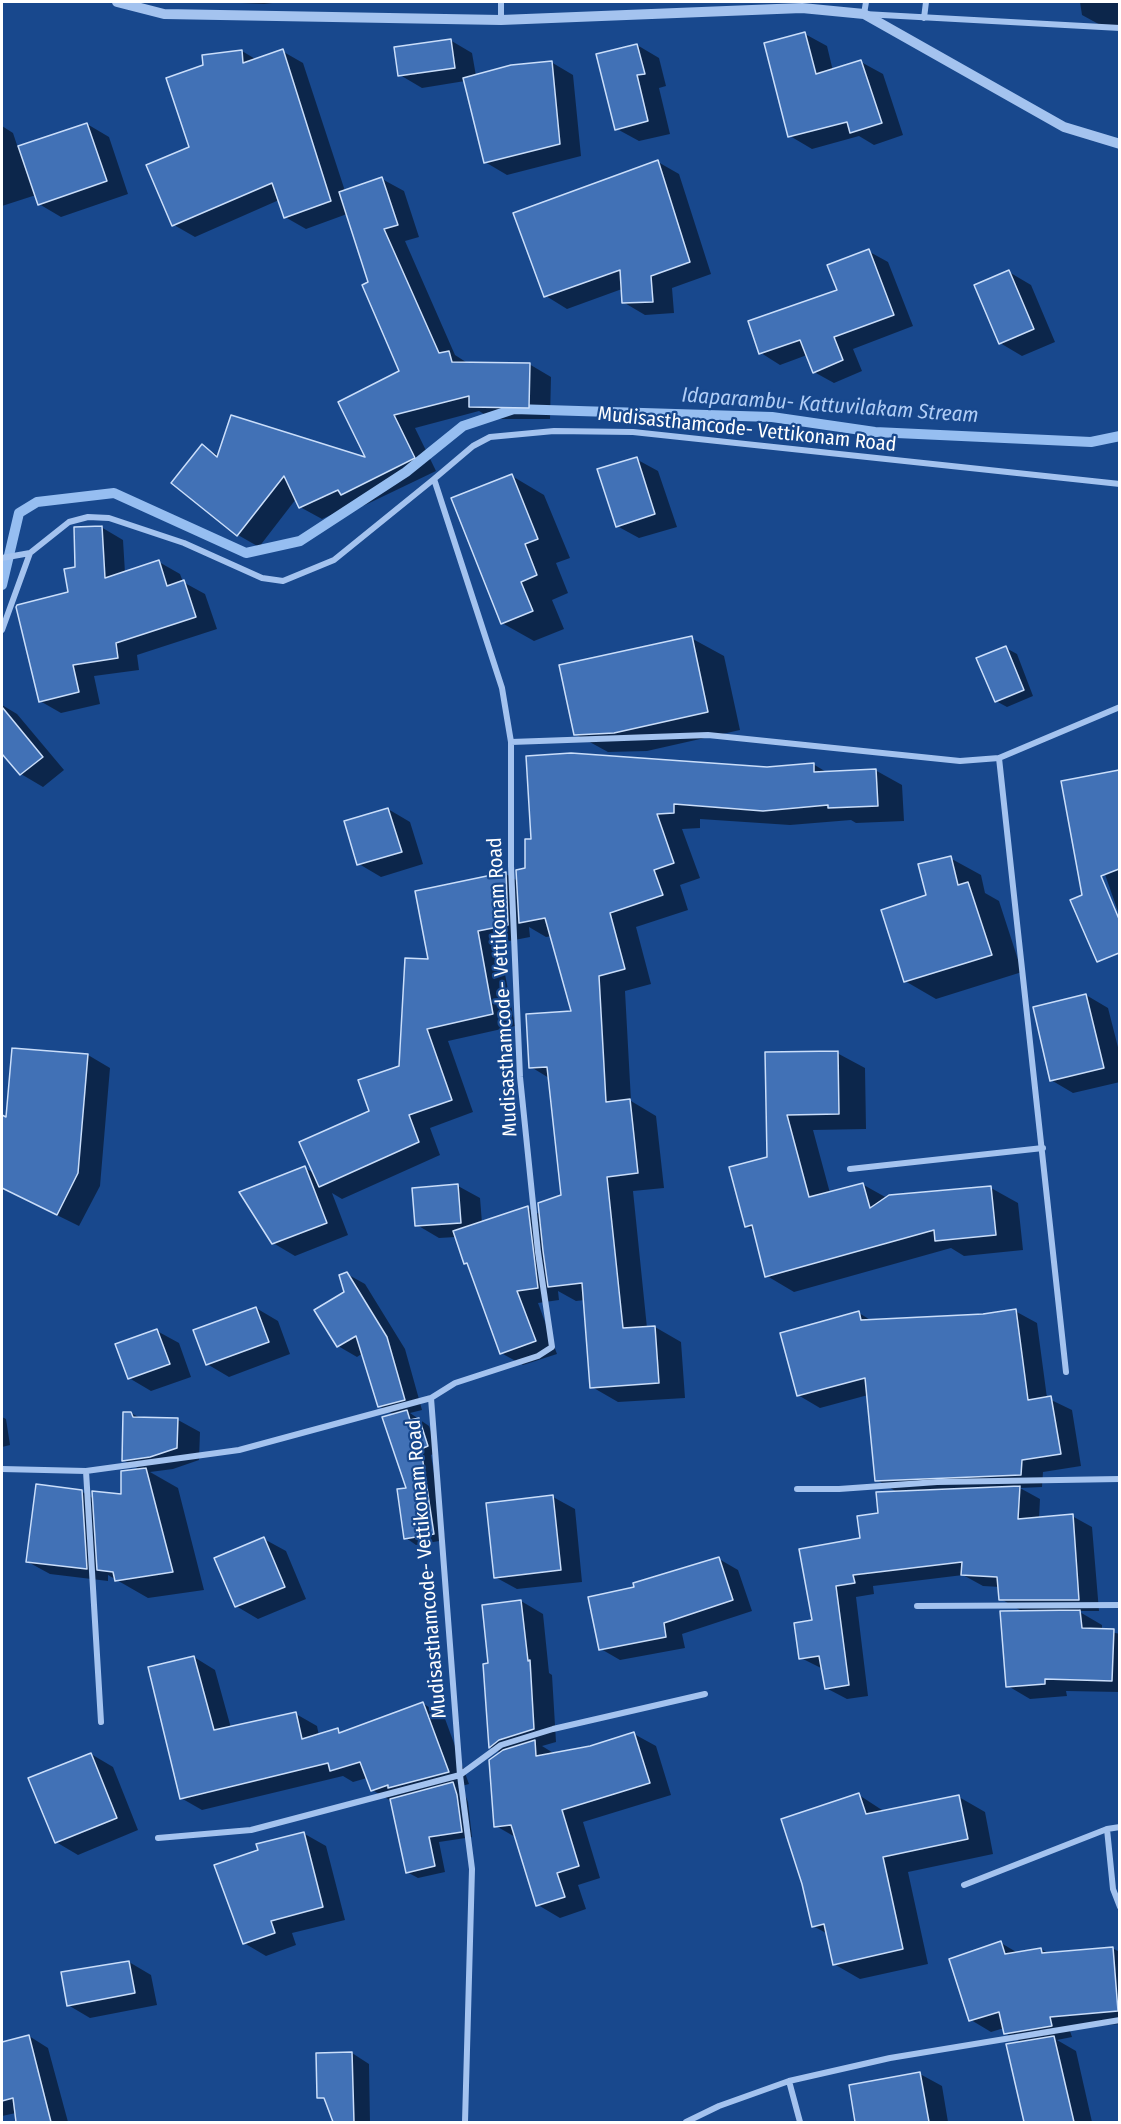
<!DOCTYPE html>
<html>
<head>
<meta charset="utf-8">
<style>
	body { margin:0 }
	#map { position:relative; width:1121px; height:2124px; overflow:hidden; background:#18488d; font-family:"Fira Sans Condensed",sans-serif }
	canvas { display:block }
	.frame { position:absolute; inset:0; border:3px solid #fff; pointer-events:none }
</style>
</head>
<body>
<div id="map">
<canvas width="1121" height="2124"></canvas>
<div class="frame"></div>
</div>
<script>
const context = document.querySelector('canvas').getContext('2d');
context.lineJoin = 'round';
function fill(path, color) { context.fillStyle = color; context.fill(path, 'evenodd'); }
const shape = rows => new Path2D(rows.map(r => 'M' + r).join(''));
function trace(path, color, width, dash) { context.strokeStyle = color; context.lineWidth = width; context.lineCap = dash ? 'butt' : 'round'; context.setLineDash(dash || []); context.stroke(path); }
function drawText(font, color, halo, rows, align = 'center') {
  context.font = font + ' "Fira Sans Condensed",sans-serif'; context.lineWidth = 4.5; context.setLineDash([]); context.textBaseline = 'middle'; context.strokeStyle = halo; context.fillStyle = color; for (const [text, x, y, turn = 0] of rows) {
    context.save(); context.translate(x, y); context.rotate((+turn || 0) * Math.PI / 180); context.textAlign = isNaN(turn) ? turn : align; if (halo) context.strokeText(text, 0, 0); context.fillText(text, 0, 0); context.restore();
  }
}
fill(shape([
	[218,2,281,2,264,4],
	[1080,2,1120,2,1120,26,1104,27,1082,15],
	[805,34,827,46,833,71,861,62,883,74,903,135,874,145,859,136,812,149,790,136],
	[450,40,472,53,476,76,551,62,573,75,581,156,507,175,485,162,465,81,422,88,400,75],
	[637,45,659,58,666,86,659,88,670,134,639,141,617,129],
	[242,51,257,60,282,51,303,63,345,191,382,179,404,191,419,237,405,241,455,355,469,364,529,364,551,377,550,419,492,419,479,411,415,428,436,471,363,506,358,503,322,519,300,507,296,499,259,547,238,535,202,446,219,456,368,460,401,372,347,214,306,229,285,217,279,200,195,237,174,225,191,148],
	[87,124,109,137,128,194,61,217,39,204,36,195,2,206,2,126,13,133,18,148],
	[658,162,679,174,711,274,672,288,674,313,645,315,623,302,622,289,567,309,546,296],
	[868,251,888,262,913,326,853,349,862,371,834,383,814,372,807,355,780,365,761,353,839,290],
	[1009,272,1031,285,1055,342,1022,356,1000,343],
	[636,459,658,471,677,527,639,538,617,526],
	[512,476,544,495,570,558,556,563,568,593,552,600,564,629,534,641,502,623],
	[101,527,123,540,125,573,159,562,180,574,183,582,205,594,217,629,137,655,139,670,94,676,100,704,61,713,40,701,77,569],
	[691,638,724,656,740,730,647,751,608,752,575,734],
	[1006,648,1017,654,1033,696,1007,707,996,701],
	[2,705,17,714,64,770,43,787,21,774,2,751],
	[813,764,828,773,875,770,902,785,904,821,856,823,851,820,790,825,700,819,700,828,682,829,700,878,680,885,688,910,636,927,651,984,625,991,631,1101,656,1116,664,1188,633,1191,647,1328,655,1327,681,1342,685,1398,618,1402,592,1387,585,1300,576,1301,558,1291,559,1300,538,1303,557,1354,523,1365,501,1353,470,1265,465,1263,456,1237,439,1238,417,1225,458,1186,480,1198,482,1223,528,1208,541,1215,562,1196,549,1078,531,1067,573,1013,552,936,546,937,529,927,530,937,499,943,515,1026,448,1041,473,1112,430,1128,440,1155,342,1199,332,1193,348,1235,295,1256,273,1243,305,1168,314,1173,371,1112,400,1067,429,960,506,874,518,881,527,869,533,840,767,768],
	[1120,772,1120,917,1072,781],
	[388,809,410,822,423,864,381,877,359,864],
	[950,858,981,875,985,893,999,901,1022,972,936,999,905,981,928,896],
	[1086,995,1108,1008,1120,1055,1120,1082,1073,1093,1051,1080],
	[13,1049,88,1055,110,1068,100,1186,79,1226,4,1189,2,1194,2,1117,7,1120],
	[837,1053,865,1068,866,1129,813,1130,830,1193,862,1184,887,1198,991,1188,1018,1203,1023,1250,964,1256,951,1248,794,1292,767,1276,755,1231,746,1226,769,1158,767,1054],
	[347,1274,365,1284,405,1349,422,1410,410,1413,429,1426,438,1452,431,1455,445,1540,416,1545,406,1538,408,1489,395,1415,379,1406,363,1353,357,1357,338,1346],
	[256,1308,278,1321,290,1354,229,1377,207,1364],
	[1015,1311,1037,1323,1047,1398,1072,1410,1081,1466,1043,1472,1042,1487,1020,1488,1040,1499,1039,1519,1072,1516,1092,1527,1099,1611,1078,1611,1102,1625,1102,1630,1120,1634,1120,1692,1066,1691,1067,1696,1030,1699,1008,1686,1023,1612,1001,1599,1000,1587,983,1586,963,1575,873,1586,874,1594,856,1597,868,1696,847,1699,826,1688,823,1669,801,1658,814,1621,862,1539,897,1492,877,1480,868,1395,820,1408,798,1395,859,1313,872,1321,983,1315],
	[157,1331,179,1343,191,1377,151,1391,129,1378],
	[131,1413,140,1418,178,1420,200,1432,199,1460,173,1469,150,1472,178,1488,204,1590,148,1598,108,1575,108,1581,50,1574,28,1562,81,1491,94,1499,122,1496,141,1470,123,1460],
	[2,1417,6,1419,10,1445,2,1447],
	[553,1497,575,1509,582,1582,517,1589,495,1577],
	[264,1539,286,1551,306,1599,258,1619,236,1606],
	[719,1559,738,1570,752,1611,682,1634,685,1648,620,1660,601,1649,636,1588],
	[521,1601,543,1614,549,1673,552,1675,556,1742,542,1746,555,1754,591,1747,634,1734,656,1746,671,1795,583,1822,600,1878,578,1885,586,1909,560,1918,538,1905,517,1838,496,1826,501,1753,490,1747,490,1665],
	[194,1657,215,1670,231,1728,296,1714,317,1726,319,1736,337,1730,343,1733,422,1703,444,1716,469,1784,458,1787,463,1790,468,1802,472,1837,439,1842,445,1872,418,1878,407,1872,393,1802,372,1790,367,1778,353,1782,343,1776,202,1810,181,1798],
	[91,1754,113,1767,138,1830,78,1855,56,1842],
	[859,1795,885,1812,959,1797,985,1812,993,1854,908,1872,928,1964,860,1979,834,1964,828,1934,813,1926,803,1884],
	[303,1833,326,1846,345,1920,292,1933,296,1945,266,1956,244,1943],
	[1001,1943,1018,1953,1041,1949,1050,1954,1112,1948,1120,1952,1120,2024,1069,2028,1072,2037,1057,2040,1076,2051,1092,2122,1026,2122,1008,2045,1023,2043,1005,2033,1004,2028,991,2032,971,2020],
	[129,1962,151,1975,157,2005,90,2018,68,2005],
	[29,2036,48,2048,68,2122,17,2122,16,2113,2,2116,2,2043],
	[352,2053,369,2064,370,2122,334,2122,318,2074],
	[920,2074,942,2086,948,2122,857,2122,850,2086]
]), '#0007');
trace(shape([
	[2,585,19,513,37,502,114,493,246,553,300,541,406,472,463,426,514,409,772,417,875,432,1091,442,1120,436]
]), '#96bef1', 10);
const building = shape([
	[805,32,816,74,861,60,882,123,850,133,847,122,788,137,764,43,805,32],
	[451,39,455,68,398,76,394,47,451,39],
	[637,44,645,74,637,75,648,121,615,130,596,54,637,44],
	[283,49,331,201,284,218,272,183,172,226,146,165,189,147,166,78,203,65,202,55,242,50,243,63,283,49],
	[552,61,560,144,484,163,463,78,511,65,552,61],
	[87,123,107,181,38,205,18,146,87,123],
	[658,160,690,262,651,276,653,302,622,303,620,270,544,297,513,213,658,160],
	[382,177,398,225,384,229,439,353,449,351,452,362,530,363,529,408,469,407,469,396,394,415,415,458,341,495,338,490,299,508,284,476,237,536,171,483,202,444,217,457,231,415,365,457,338,402,399,371,362,285,368,282,339,192,382,177],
	[869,249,894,315,834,337,843,360,813,373,800,340,759,354,748,321,837,290,827,265,869,249],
	[1009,270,1034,329,999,344,974,285,1009,270],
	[637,457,655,514,616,527,597,469,637,457],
	[512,474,538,539,525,544,537,575,521,582,533,611,501,624,451,498,512,474],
	[102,526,105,578,159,560,167,586,184,580,196,617,116,643,118,658,73,665,79,692,39,702,16,607,17,605,68,592,64,569,75,567,74,527,102,526],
	[692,636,708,712,614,733,574,735,559,665,692,636],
	[1006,646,1024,690,995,702,976,658,1006,646],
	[2,707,43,757,20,775,2,754,2,707],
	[571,753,767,767,814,763,814,772,876,769,878,806,828,808,828,805,763,811,674,804,674,813,657,814,674,863,654,870,663,895,610,913,625,969,599,976,606,1102,630,1099,638,1173,607,1177,623,1328,655,1326,659,1383,590,1388,582,1283,548,1287,543,1251,538,1203,561,1195,547,1067,529,1068,526,1014,571,1011,545,918,519,923,516,870,525,868,525,839,531,839,526,756,571,753],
	[1119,770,1119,869,1101,876,1119,919,1119,953,1097,962,1070,900,1082,895,1061,781,1119,770],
	[388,808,402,852,357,865,344,821,388,808],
	[951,856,958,885,968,882,992,955,904,982,881,910,926,895,918,864,951,856],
	[506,872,508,925,478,931,493,1014,427,1029,452,1100,409,1115,419,1142,319,1187,299,1142,369,1111,358,1080,399,1066,405,958,428,959,415,891,506,872],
	[1086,994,1104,1068,1050,1081,1033,1007,1086,994],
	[12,1048,88,1054,78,1173,57,1215,2,1188,2,1115,6,1117,12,1048],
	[838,1051,839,1114,787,1115,809,1197,863,1183,870,1208,889,1195,991,1186,996,1235,935,1241,934,1230,765,1277,752,1225,745,1227,729,1167,767,1157,765,1052,838,1051],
	[305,1166,327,1223,272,1244,239,1192,305,1166],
	[458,1184,461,1223,415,1226,412,1188,458,1184],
	[528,1206,538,1288,517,1291,536,1341,500,1354,467,1263,464,1264,453,1231,528,1206],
	[347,1272,387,1337,405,1400,378,1407,356,1336,337,1347,314,1310,344,1292,339,1275,347,1272],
	[256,1307,269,1342,206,1365,193,1330,256,1307],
	[1016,1309,1028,1400,1051,1396,1061,1454,1022,1460,1021,1475,875,1481,865,1378,797,1396,780,1333,859,1311,861,1320,983,1314,1016,1309],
	[157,1329,170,1364,128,1379,115,1344,157,1329],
	[407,1410,410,1420,419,1418,428,1446,421,1449,434,1534,404,1539,397,1489,406,1488,382,1417,407,1410],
	[123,1412,131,1412,133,1417,178,1418,177,1448,150,1457,122,1461,123,1412],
	[146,1468,173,1572,115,1581,113,1572,97,1570,92,1491,121,1494,121,1471,146,1468],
	[36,1484,82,1490,87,1569,26,1562,36,1484],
	[1020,1486,1018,1519,1073,1514,1079,1600,999,1600,997,1577,961,1575,962,1562,853,1575,855,1583,836,1586,849,1685,825,1689,819,1656,799,1659,794,1623,812,1620,799,1549,860,1538,857,1516,878,1513,876,1492,1020,1486],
	[553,1495,561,1570,494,1578,486,1503,553,1495],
	[264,1537,285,1587,235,1607,214,1558,264,1537],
	[719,1557,733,1600,664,1623,666,1637,599,1650,588,1597,634,1587,633,1583,719,1557],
	[521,1600,528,1661,530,1660,534,1729,499,1740,489,1748,483,1664,488,1663,482,1605,521,1600],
	[1080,1610,1082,1628,1114,1629,1112,1681,1045,1679,1045,1684,1006,1687,1000,1611,1080,1610],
	[194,1656,214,1730,296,1712,302,1739,338,1728,339,1733,423,1702,449,1772,388,1788,388,1785,371,1791,360,1762,330,1771,328,1763,180,1799,148,1667,194,1656],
	[634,1732,650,1783,562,1810,579,1866,557,1873,565,1897,536,1906,511,1825,494,1827,489,1760,503,1750,535,1740,536,1756,590,1746,634,1732],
	[91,1753,117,1818,55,1843,28,1778,91,1753],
	[453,1782,457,1795,462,1832,429,1837,435,1866,406,1873,390,1799,453,1782],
	[859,1793,866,1814,959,1795,968,1839,883,1857,903,1949,833,1965,824,1924,812,1927,802,1884,781,1819,859,1793],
	[304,1832,323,1907,271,1921,275,1933,243,1944,214,1865,258,1850,256,1844,304,1832],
	[1001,1941,1005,1954,1041,1948,1042,1953,1113,1947,1118,2011,1050,2017,1052,2026,1004,2034,999,2012,969,2021,949,1959,1001,1941],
	[129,1961,135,1993,67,2006,61,1972,129,1961],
	[29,2035,51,2122,16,2122,13,2098,2,2101,2,2042,29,2035],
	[1054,2036,1074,2122,1024,2122,1006,2044,1054,2036],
	[352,2052,354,2122,333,2122,324,2098,317,2098,316,2053,352,2052],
	[920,2072,929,2122,855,2122,849,2085,920,2072]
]);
fill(building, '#4171b6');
trace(building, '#cadefa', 1.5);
trace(shape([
	[501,2,501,20],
	[866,2,864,14,1120,28],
	[924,18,926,2],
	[2,558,30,553,69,522,88,517,109,518,184,543,262,578,283,581,334,560,434,479],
	[2,630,30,553],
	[511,742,708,735,960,761,999,758,1120,707],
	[999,758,1066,1372],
	[850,1169,1043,1148],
	[2,1469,86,1471,239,1450,431,1398],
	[86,1471,101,1722],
	[797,1489,839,1489,937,1482,1120,1479],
	[917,1606,1120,1605],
	[1107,1829,1113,1889,1120,1907],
	[158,1838,251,1830,460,1775,501,1745,553,1729,705,1694],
	[964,1885,1107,1829,1120,1827],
	[789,2081,890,2058,1120,2020],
	[465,2122,472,1869,460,1775,431,1398,455,1383,538,1356,552,1347,538,1252,520,1077,511,866,511,742,502,688,434,479,473,446,490,437,554,431,633,432,1120,484],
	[686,2122,719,2106,789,2081,800,2122]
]), '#a4c3ef', 6);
trace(shape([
	[117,2,164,14,501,20,802,8,864,14,1064,127,1120,144]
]), '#a4c3ef', 10);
drawText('20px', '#fff', '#18488d', [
	["Mudisasthamcode- Vettikonam Road",747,430,6],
	["Mudisasthamcode- Vettikonam Road",503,987,-93],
	["Mudisasthamcode- Vettikonam Road",427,1569,-95]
]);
drawText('italic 21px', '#b0cdf6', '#18488d', [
	["Idaparambu- Kattuvilakam Stream",830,406,4]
]);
</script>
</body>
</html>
